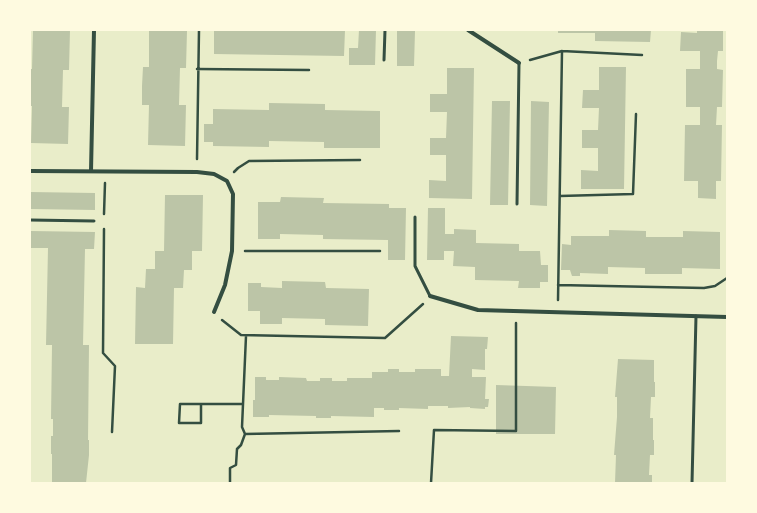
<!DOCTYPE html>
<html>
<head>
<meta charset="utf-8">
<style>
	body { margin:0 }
	#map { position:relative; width:757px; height:513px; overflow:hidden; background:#e9edc9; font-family:"Zilla Slab",serif }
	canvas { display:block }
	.frame { position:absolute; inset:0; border:31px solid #fefae0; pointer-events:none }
</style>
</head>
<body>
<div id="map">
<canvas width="757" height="513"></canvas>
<div class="frame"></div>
</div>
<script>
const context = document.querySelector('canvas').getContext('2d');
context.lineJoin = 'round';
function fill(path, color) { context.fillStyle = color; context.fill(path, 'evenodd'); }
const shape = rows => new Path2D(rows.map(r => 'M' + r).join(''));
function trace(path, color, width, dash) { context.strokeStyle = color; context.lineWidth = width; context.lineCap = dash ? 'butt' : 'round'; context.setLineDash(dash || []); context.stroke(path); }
fill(shape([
	[33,30,70,30,69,70,63,70,62,107,69,107,68,144,31,143,32,106,30,106,30,69,32,69],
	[149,30,187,31,186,68,180,68,179,105,186,105,185,146,148,145,149,105,142,105,142,86,143,67,149,67],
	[214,30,345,30,344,56,214,54],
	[359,30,376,30,375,65,349,65,349,48,358,48],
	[558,30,651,30,650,42,595,41,595,33,558,33],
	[697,30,723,30,723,51,718,51,717,61,717,69,723,70,722,107,717,107,716,125,722,125,721,181,716,181,716,199,698,198,698,181,684,181,685,125,700,125,700,107,686,107,686,69,700,69,700,51,680,51,681,32,697,33],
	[397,31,415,31,414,66,397,66],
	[599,67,626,67,624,189,581,189,581,170,598,171,598,148,582,148,582,130,598,130,599,108,582,108,583,90,599,90],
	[447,68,474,68,472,199,429,198,429,180,446,181,446,155,430,155,430,138,446,138,447,112,430,112,430,94,447,94],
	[492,101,510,101,508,205,490,205],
	[531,101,549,102,547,206,530,205],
	[269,103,325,104,325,110,380,111,380,148,324,148,324,142,269,141,269,147,213,146,213,142,204,142,204,124,213,124,213,109,269,110],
	[30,192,95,193,95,210,30,209],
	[165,195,203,195,202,251,192,251,192,270,184,270,183,288,174,288,173,344,135,344,136,287,145,288,146,269,155,269,155,251,164,251],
	[281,197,324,198,323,203,389,204,389,208,406,208,405,260,388,260,388,240,323,239,323,235,280,234,280,239,258,239,258,202,280,202],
	[428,208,445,208,445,234,454,234,454,229,476,230,476,243,519,244,519,251,540,251,541,265,548,265,548,282,540,282,540,288,518,288,519,281,475,280,475,267,453,266,454,251,444,251,444,260,427,260],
	[609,230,646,231,646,237,683,237,683,231,720,232,720,269,682,268,682,274,645,274,645,268,608,267,608,274,580,273,580,276,572,276,570,270,561,270,562,244,571,245,571,236,609,236],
	[30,231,95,232,94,249,85,249,83,345,89,345,88,440,89,440,89,455,86,483,52,483,52,454,51,454,51,436,53,436,53,419,51,419,52,345,46,345,48,248,30,248],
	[282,281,325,282,326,288,369,289,368,326,325,325,325,319,282,318,282,324,260,324,260,311,248,311,248,283,261,283,261,287,282,288],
	[451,336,488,337,487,349,485,349,485,370,472,369,472,377,486,377,485,399,489,399,488,407,485,407,485,409,470,408,470,407,448,408,448,406,428,406,428,409,399,408,399,410,384,410,384,408,374,408,374,417,331,416,331,418,316,418,316,416,269,415,269,417,253,417,253,400,255,400,255,377,266,377,266,380,279,380,279,377,306,378,307,381,320,381,320,378,332,378,332,381,347,381,347,378,372,378,372,372,388,372,388,369,399,369,399,372,415,372,415,369,441,369,441,376,449,376],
	[618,359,654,360,654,382,655,382,655,397,651,397,650,418,653,418,653,440,654,440,654,455,650,455,649,475,652,475,652,483,615,483,616,455,614,455,617,417,617,397,615,397],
	[496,385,556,387,555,434,496,434]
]), '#bcc5a7');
trace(shape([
	[562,51,642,55],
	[530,60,562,51,558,300],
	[197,69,309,70],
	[197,159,199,30],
	[234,172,238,168,249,161,360,160],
	[560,196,633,194,636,114],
	[104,214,105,183],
	[104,229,103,353,115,366,112,432],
	[245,251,380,251],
	[558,285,704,288,715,286,727,278],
	[222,320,241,335,385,338,423,304],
	[201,404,201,423,179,423,180,404,243,404],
	[245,434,399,431],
	[230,483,230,468,236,465,237,449,241,445,245,434,242,427,246,336],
	[431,483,434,430,516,431,516,323]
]), '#344e41', 2.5);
trace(shape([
	[384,60,385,30],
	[517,204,519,63],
	[415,217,415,266,430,296],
	[30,220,94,221],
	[692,483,696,316]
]), '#344e41', 3);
trace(shape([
	[468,30,519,63],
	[30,171,197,172,214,174,227,181,233,194,232,251,225,285,214,312],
	[91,171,94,30],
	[430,296,478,310,727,317]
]), '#344e41', 4);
</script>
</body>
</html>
